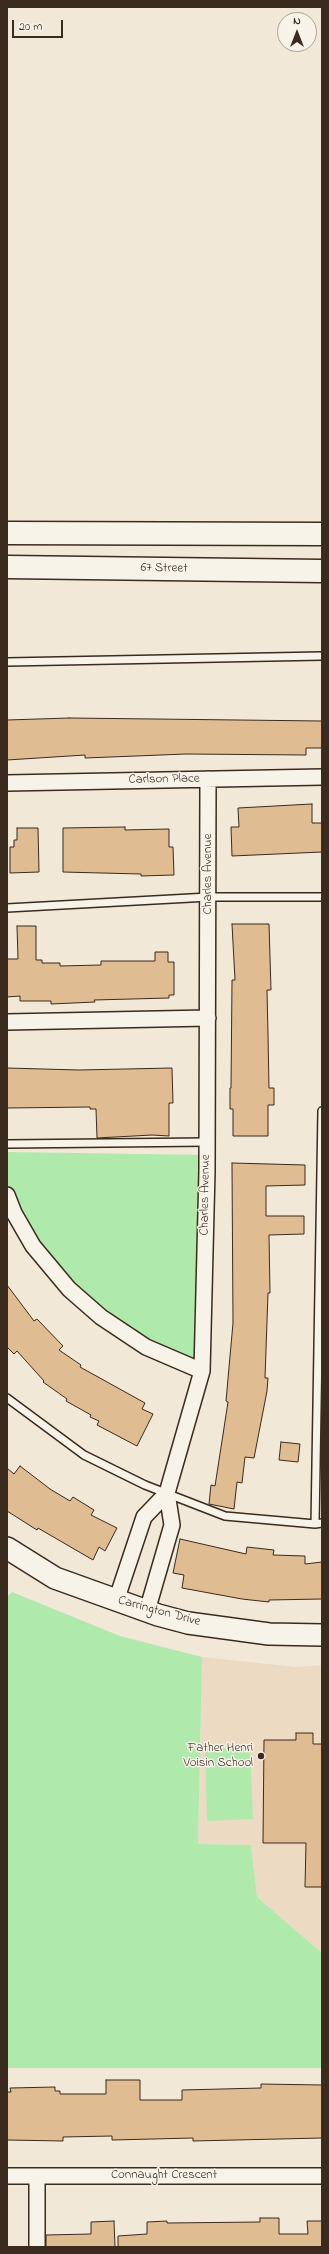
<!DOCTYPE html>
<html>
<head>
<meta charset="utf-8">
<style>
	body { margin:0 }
	#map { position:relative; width:329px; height:2254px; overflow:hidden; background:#f2e8d7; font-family:"Indie Flower",sans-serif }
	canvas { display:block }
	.frame { position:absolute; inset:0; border:8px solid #3b2a1e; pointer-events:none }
	.north { position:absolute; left:277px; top:12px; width:40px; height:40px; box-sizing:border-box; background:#f7f3e8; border:1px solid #aca397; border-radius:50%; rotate:0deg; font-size:11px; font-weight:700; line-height:16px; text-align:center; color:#3b2a1e }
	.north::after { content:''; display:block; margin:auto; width:14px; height:18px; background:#3b2a1e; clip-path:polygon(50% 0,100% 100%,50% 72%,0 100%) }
	.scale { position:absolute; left:12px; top:20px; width:51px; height:18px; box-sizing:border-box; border:2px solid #3b2a1e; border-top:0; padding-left:5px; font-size:12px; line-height:14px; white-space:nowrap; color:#3b2a1e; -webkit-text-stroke:3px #f7f3e8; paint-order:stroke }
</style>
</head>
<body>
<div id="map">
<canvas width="329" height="2254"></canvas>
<div class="frame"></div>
<div class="north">N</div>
<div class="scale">20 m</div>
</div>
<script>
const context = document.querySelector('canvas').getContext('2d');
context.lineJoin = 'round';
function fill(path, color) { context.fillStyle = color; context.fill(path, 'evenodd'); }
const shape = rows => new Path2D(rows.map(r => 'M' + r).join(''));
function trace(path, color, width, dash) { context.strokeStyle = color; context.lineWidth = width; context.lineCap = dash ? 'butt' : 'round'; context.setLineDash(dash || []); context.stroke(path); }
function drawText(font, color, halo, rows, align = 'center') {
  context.font = font + ' "Indie Flower",sans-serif'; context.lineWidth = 3; context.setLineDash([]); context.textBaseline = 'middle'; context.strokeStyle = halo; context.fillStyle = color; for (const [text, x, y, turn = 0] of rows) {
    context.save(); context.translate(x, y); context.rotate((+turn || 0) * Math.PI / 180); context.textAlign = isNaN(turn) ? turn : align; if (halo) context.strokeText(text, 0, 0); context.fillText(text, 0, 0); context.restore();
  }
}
fill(shape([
	[202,1657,297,1667,322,1665,322,1953,257,1897,251,1845,198,1844]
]), '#ecdbc2');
fill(shape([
	[7,1152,207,1155,202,1371,182,1363,69,1289,7,1195],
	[12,1592,120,1636,202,1657,198,1844,251,1845,257,1897,322,1953,322,2068,7,2068,7,1597],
	[205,1748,250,1748,253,1819,207,1821]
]), '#b0e9ac');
const building = shape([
	[69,718,322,721,322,748,306,748,306,755,186,754,85,758,85,755,7,760,7,720,69,718],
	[312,804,312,823,322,823,322,852,232,856,231,827,239,827,238,808,312,804],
	[125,827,125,830,169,829,169,847,173,847,174,875,141,876,141,874,63,872,63,828,125,827],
	[17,828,38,828,39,872,10,873,10,847,14,847,14,840,17,840,17,828],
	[232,924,269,924,271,990,267,990,268,1034,269,1088,274,1088,274,1105,268,1105,268,1136,233,1136,233,1109,230,1109,230,1088,231,1088,232,980,235,980,232,924],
	[17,926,36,926,36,960,42,960,42,963,60,963,60,966,101,965,101,961,155,961,155,952,168,952,168,962,174,962,174,995,169,995,169,998,94,1000,95,1002,51,1004,51,1001,20,1001,20,996,7,997,7,959,18,959,17,926],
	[7,1068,79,1070,172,1068,173,1103,169,1103,169,1136,152,1135,97,1138,96,1109,90,1109,90,1107,7,1108,7,1068],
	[232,1163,305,1165,305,1185,266,1186,266,1216,304,1216,304,1234,269,1235,270,1293,268,1293,265,1378,268,1378,267,1391,254,1458,245,1457,242,1483,237,1482,234,1509,209,1504,211,1485,215,1486,228,1402,226,1401,233,1323,232,1163],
	[7,1285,34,1321,37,1319,63,1346,59,1350,81,1365,80,1367,145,1403,142,1409,153,1414,137,1446,97,1425,99,1421,90,1417,91,1415,66,1401,67,1399,43,1382,44,1381,17,1351,14,1354,7,1347,7,1285],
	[281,1442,300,1444,298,1462,279,1460,281,1442],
	[20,1466,50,1489,70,1501,73,1497,94,1510,91,1515,117,1528,105,1551,99,1547,93,1560,38,1528,37,1530,7,1511,7,1468,14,1474,20,1466],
	[180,1539,246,1554,247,1547,274,1550,273,1555,305,1556,305,1564,322,1562,322,1599,269,1600,269,1602,242,1599,182,1588,184,1575,173,1573,180,1539],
	[296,1733,313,1733,313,1744,322,1744,322,1887,305,1887,306,1843,263,1843,264,1740,296,1740,296,1733],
	[106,2080,140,2080,140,2100,182,2100,182,2090,261,2088,261,2084,322,2085,322,2138,193,2141,193,2138,112,2140,112,2136,63,2137,63,2141,7,2140,7,2092,11,2092,10,2088,55,2087,55,2091,60,2091,60,2094,106,2094,106,2080],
	[260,2218,279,2218,279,2234,308,2234,307,2221,322,2221,322,2247,118,2247,118,2236,147,2234,147,2222,167,2221,167,2223,260,2222,260,2218],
	[114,2221,115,2247,46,2247,46,2235,91,2234,91,2222,114,2221]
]);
fill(building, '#dfbc91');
trace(building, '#3b2a1e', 1);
const lane = shape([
	[7,662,322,656],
	[7,908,209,897,322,897],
	[7,1144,207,1142],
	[7,1398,84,1455,145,1485,225,1516,315,1524,322,1523],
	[315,1524,322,1111]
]);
const street = shape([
	[7,783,322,777],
	[7,1022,208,1018],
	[7,1195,14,1213,33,1246,69,1289,101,1317,146,1347,202,1371],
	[116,1601,144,1517,167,1493],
	[147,1611,172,1525,167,1493,202,1371,207,1171,208,779],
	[7,2176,322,2176],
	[37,2247,37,2176]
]);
const secondary = shape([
	[7,1548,55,1578,158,1615,188,1623,269,1634,322,1635]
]);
const primary = shape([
	[7,533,322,534],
	[7,567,322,571]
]);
trace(lane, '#3b2a1e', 10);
trace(street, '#3b2a1e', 18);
trace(secondary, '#3b2a1e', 24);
trace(primary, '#3b2a1e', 25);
trace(lane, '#f7f3e8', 7);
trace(street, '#f7f3e8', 15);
trace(secondary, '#f7f3e8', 21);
trace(primary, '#f7f3e8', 22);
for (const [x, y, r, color] of [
	[261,1756,4,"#3b2a1e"]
]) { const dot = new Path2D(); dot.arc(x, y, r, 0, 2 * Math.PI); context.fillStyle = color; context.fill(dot); trace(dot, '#f7f3e8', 1.5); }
drawText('13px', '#3b2a1e', '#f7f3e8', [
	["67 Street",164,569,1],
	["Carlson Place",164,780,-1],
	["Charles Avenue",209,874,-90],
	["Charles Avenue",206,1195,-89],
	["Carrington Drive",159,1612,15],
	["Connaught Crescent",164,2176]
]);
drawText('13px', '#3b2a1e', '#f7f3e8', [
	["Father Henri",253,1749],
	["Voisin School",253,1764]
], 'right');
</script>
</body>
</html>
